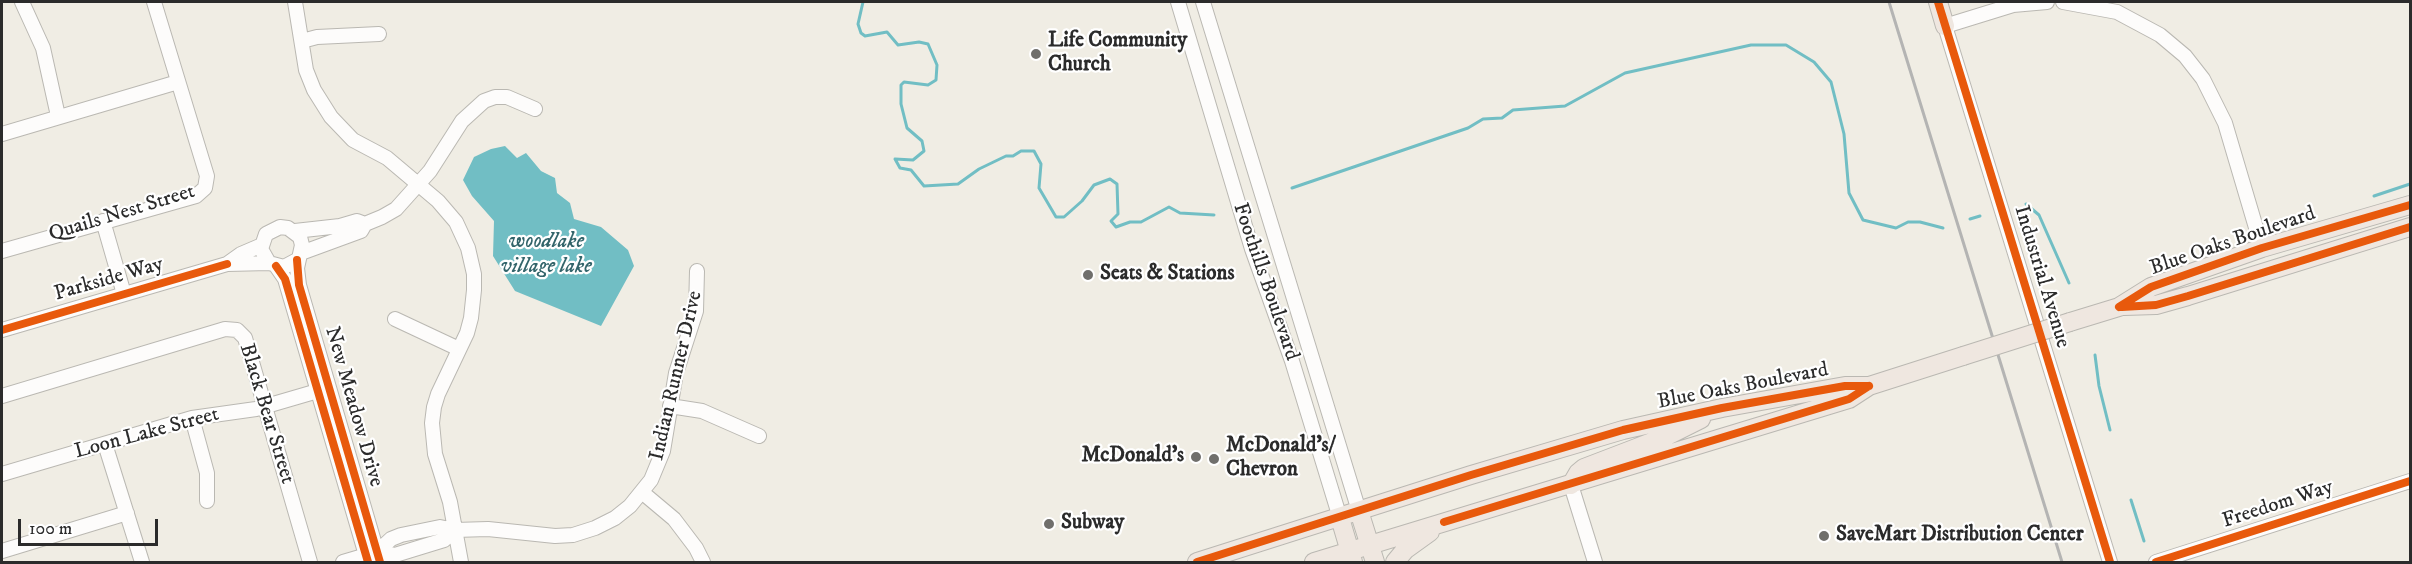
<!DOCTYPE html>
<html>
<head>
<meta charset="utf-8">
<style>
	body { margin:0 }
	#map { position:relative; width:2412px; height:564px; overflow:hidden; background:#f0ede4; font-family:"IM FELL DW Pica",serif }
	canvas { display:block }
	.frame { position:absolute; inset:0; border:3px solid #2b2b2b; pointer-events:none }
	.scale { position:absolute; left:18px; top:519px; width:140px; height:27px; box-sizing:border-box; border:3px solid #2b2b2b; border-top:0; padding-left:8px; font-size:18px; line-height:21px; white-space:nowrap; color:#2b2b2b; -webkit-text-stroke:4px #fff; paint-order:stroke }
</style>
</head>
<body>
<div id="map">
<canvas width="2412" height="564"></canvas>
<div class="frame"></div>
<div class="scale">100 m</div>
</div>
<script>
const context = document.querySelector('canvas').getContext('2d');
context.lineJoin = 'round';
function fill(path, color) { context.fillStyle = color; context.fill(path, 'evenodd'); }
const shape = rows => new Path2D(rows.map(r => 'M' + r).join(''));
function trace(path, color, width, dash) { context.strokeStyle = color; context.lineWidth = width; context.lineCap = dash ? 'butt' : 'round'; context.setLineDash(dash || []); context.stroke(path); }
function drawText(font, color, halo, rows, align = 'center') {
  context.font = font + ' "IM FELL DW Pica",serif'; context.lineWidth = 4.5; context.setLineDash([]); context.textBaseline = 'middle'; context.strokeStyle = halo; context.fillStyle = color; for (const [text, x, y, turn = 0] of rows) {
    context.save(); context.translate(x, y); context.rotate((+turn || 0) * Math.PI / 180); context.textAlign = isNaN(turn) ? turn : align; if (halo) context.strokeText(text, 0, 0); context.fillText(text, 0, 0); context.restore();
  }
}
fill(shape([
	[505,146,517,158,526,153,541,171,555,178,557,193,570,203,574,219,601,227,628,250,634,266,601,326,515,291,493,256,494,221,472,196,463,180,474,157,491,149]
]), '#71bec4');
trace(shape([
	[863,2,858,24,861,33,865,36,887,32,898,45,919,42,928,44,937,65,936,80,928,85,904,82,901,85,901,104,907,128,922,141,924,151,913,160,895,159,900,168,911,170,924,186,958,184,979,169,1006,156,1013,156,1021,151,1034,151,1041,164,1039,188,1056,217,1064,217,1082,201,1094,185,1110,179,1117,184,1118,214,1111,221,1116,227,1130,222,1141,222,1169,207,1180,213,1214,215],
	[1292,188,1468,128,1483,119,1502,118,1513,110,1565,106,1625,73,1751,45,1786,45,1814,62,1831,82,1844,134,1849,193,1863,220,1896,228,1908,222,1920,222,1943,228],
	[2374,196,2410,184],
	[2026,204,2039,215,2069,283],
	[1970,219,1980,216],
	[2095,355,2099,386,2110,430],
	[2131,500,2144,541]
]), '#71bec4', 3);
const minor = shape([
	[22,2,43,48,58,116],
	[295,2,306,70,314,90,331,117,353,140,387,158,438,201,456,222,468,248,474,274,474,290,471,318,467,333,438,394,434,407,432,423,435,454,450,502,461,562],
	[1178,2,1252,249,1292,361,1340,518],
	[1203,2,1359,511],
	[2047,2,2013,5,1945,26,2110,562],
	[2063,2,2117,12,2160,35,2185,56,2203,79,2225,123,2262,248],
	[302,41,317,37,379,34],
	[2,134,178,82],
	[103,221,124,294],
	[295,231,340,226,357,221,365,224],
	[2,251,196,196,205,188,207,176,154,2],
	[301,253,361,231,365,224,382,217,396,209,430,171,462,121,484,101,495,97,507,97,535,109],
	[297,260,284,267,269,263,261,249,266,234,280,227,288,228,300,237,302,245,297,268,299,285,380,562],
	[227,264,241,254,262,245],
	[276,266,285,279,368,562],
	[395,319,459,349],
	[2,330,227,264,269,263],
	[2,396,225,329,237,330,245,338,310,562],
	[670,406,702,411,759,436],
	[192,418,207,473,207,501],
	[105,444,142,562],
	[2,474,192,418,256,409,328,388],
	[1571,485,1595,562],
	[643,493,674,519,696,548,703,562],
	[2,551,127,513],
	[377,552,395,555,444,540,455,530],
	[343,562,377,552,391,539,401,535,440,527,455,530,488,529,555,536,573,535,595,528,615,518,630,506,651,480,663,451,676,373,696,311,697,271],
	[2156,562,2410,481]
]);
const major = shape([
	[1938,2,1945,26],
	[2124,306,2156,305,2188,296,2410,227],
	[2070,322,2119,307,2151,287,2262,248,2410,205],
	[1571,485,1578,473,1584,468,1665,437,1701,419],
	[1359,511,1375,562],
	[1340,518,1353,562],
	[1197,562,1471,475,1623,430,1722,408,1845,386,1869,386],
	[1314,562,1849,399,1869,386,1963,356],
	[1395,562,1405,550,1430,532]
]);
trace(minor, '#bab8b2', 16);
trace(major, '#bab8b2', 20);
trace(minor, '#fdfcfb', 14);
trace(major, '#efe7e0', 18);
trace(shape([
	[1889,2,2062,562]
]), '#b4b4b3', 3);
const majorBridge = shape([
	[1963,356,2070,322]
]);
trace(majorBridge, '#bab8b2', 20, []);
trace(majorBridge, '#efe7e0', 18);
trace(shape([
	[1938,2,2110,562],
	[297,260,299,285,380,562],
	[276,266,285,279,368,562],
	[2119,307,2151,287,2262,248,2410,205],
	[2122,307,2156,305,2188,296,2410,227],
	[2,330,227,264],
	[1444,522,1849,399,1869,386],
	[1197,562,1471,475,1623,430,1722,408,1845,386,1869,386],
	[2156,562,2410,481]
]), '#e8590c', 8);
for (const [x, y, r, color] of [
	[1036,54,6,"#706f6c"],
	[1088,275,6,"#706f6c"],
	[1196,457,6,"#706f6c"],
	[1214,459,6,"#706f6c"],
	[1049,524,6,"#706f6c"],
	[1824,536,6,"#706f6c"]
]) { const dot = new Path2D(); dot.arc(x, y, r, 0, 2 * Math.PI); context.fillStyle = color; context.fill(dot); trace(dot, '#fff', 2); }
drawText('bold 21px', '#2b2b2b', '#fff', [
	["Life Community",1048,42],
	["Church",1048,66],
	["Seats & Stations",1100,275],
	["McDonald's/",1226,447],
	["Chevron",1226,471],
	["McDonald's",1184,457,"right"],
	["Subway",1061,524],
	["SaveMart Distribution Center",1836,536]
], 'left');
drawText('21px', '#2b2b2b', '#fff', [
	["Quails Nest Street",122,214,-17],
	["Blue Oaks Boulevard",2233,242,-19],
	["Industrial Avenue",2041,277,73],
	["Parkside Way",109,280,-16],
	["Foothills Boulevard",1265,282,71],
	["Indian Runner Drive",677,376,-77],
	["Blue Oaks Boulevard",1743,387,-11],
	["New Meadow Drive",353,407,74],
	["Black Bear Street",266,414,73],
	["Loon Lake Street",147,434,-15],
	["Freedom Way",2278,505,-18]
]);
drawText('italic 22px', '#32646a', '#fff', [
	["woodlake",546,242],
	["village lake",546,267]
]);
</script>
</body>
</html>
